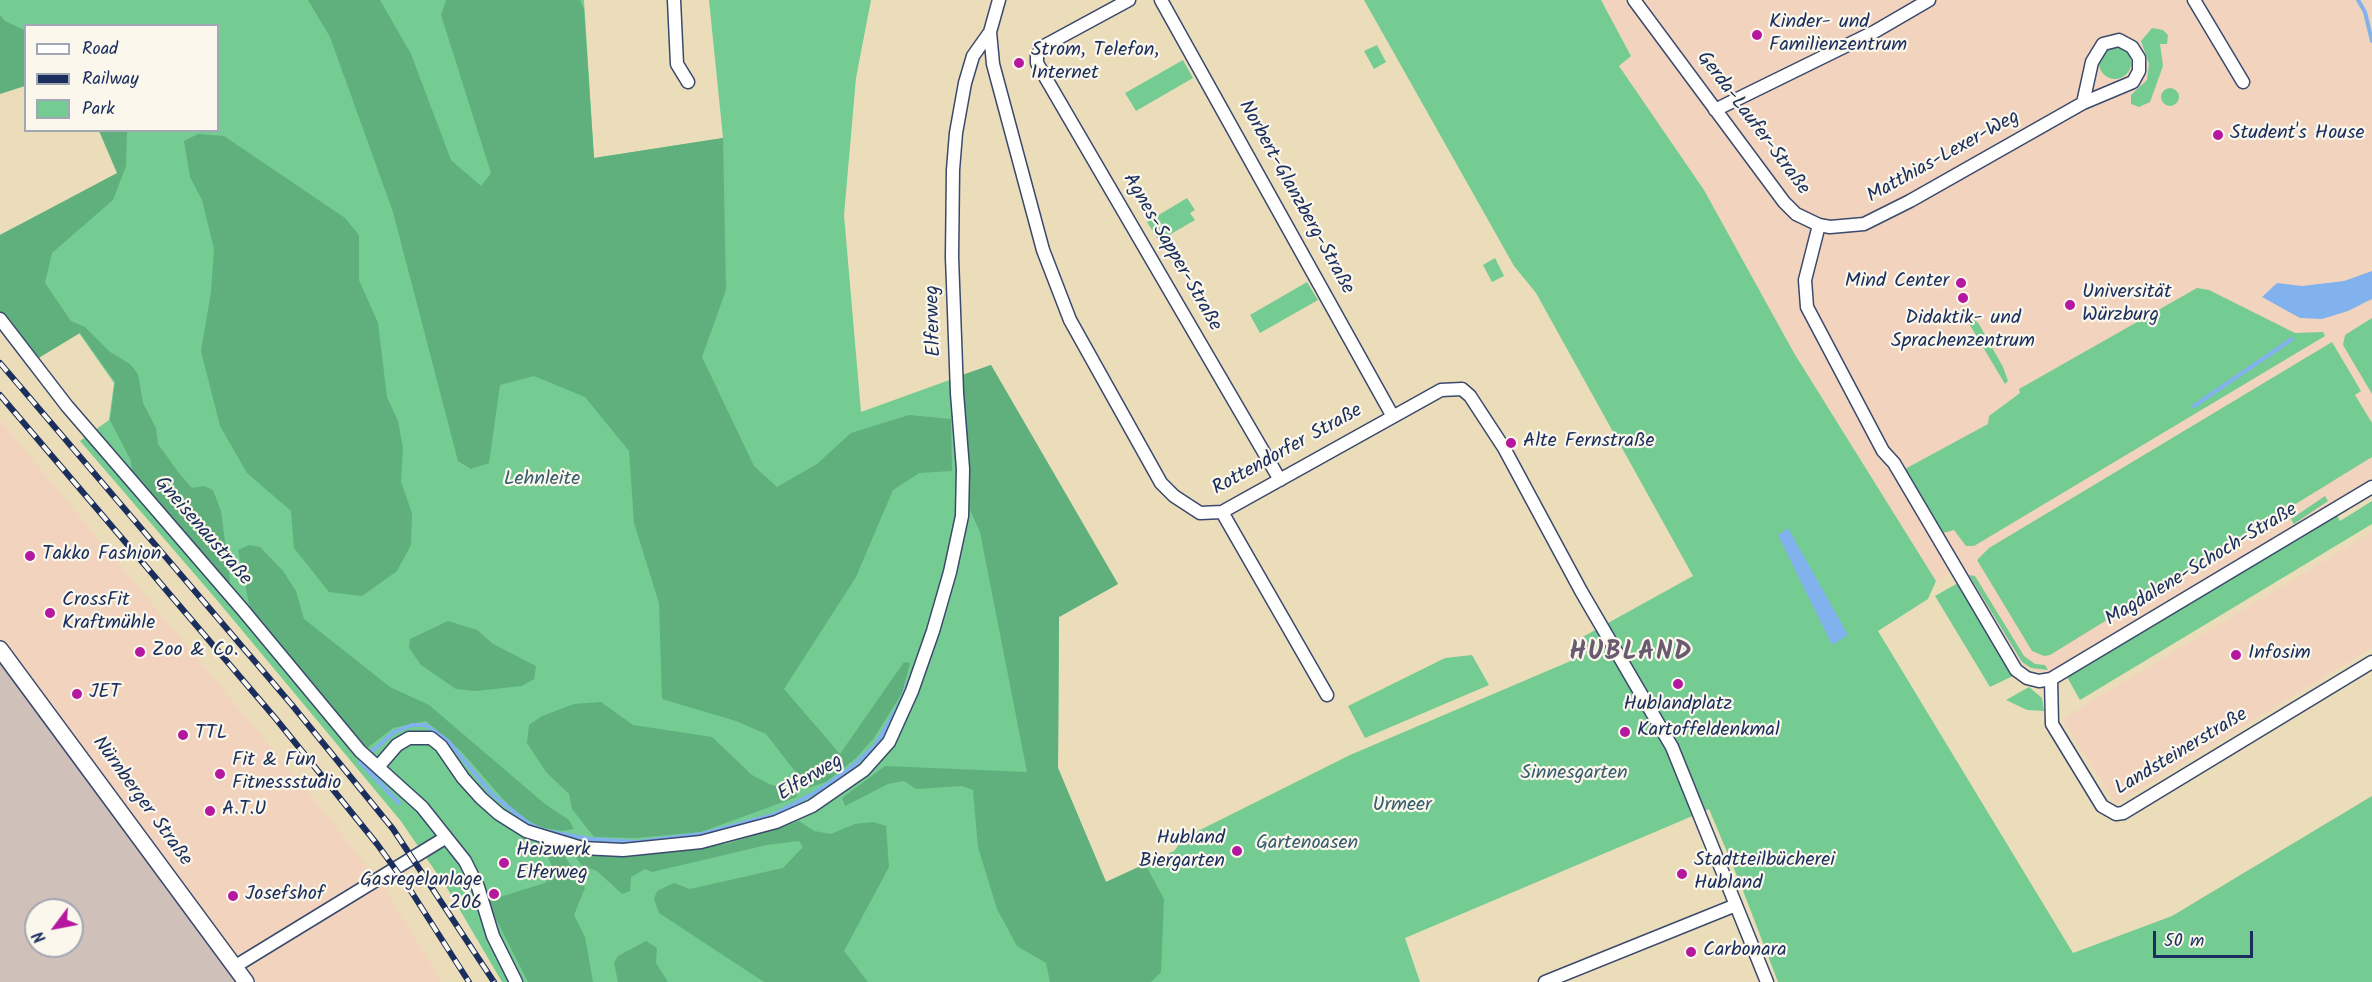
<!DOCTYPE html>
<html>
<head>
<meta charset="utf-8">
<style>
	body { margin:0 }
	#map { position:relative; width:2372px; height:982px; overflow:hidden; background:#ecddba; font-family:Kalam,sans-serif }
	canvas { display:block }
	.legend { position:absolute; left:24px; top:24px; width:195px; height:108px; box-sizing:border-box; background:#fbf7ec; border:2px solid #a1a7b3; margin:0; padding:8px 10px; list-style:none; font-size:18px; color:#1b2f5e }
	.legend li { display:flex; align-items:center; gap:12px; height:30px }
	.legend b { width:30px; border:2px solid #a1a7b3 }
	.north { position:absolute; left:24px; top:898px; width:60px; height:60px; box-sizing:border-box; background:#fbf7ec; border:2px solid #a1a7b3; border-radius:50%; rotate:238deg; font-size:16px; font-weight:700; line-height:24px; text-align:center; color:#1b2f5e }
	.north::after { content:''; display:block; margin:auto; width:21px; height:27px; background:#b5179e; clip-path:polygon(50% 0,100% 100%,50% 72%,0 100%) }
	.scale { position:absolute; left:2153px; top:931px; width:100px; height:27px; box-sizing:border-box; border:3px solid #1b2f5e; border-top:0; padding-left:8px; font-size:18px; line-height:21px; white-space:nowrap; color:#1b2f5e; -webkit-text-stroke:4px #fbf7ec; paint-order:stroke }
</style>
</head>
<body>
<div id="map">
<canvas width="2372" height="982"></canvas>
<ul class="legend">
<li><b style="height:8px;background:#fff"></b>Road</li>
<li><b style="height:8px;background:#1b2f5e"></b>Railway</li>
<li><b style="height:16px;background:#74cc92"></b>Park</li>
</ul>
<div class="north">N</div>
<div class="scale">50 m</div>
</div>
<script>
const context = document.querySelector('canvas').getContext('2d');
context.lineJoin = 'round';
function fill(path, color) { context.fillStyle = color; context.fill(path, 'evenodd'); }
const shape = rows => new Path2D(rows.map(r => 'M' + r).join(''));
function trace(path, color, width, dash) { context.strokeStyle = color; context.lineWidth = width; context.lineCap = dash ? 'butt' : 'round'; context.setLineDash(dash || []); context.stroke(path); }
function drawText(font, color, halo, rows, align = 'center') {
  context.font = font + ' Kalam,sans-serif'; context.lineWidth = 4.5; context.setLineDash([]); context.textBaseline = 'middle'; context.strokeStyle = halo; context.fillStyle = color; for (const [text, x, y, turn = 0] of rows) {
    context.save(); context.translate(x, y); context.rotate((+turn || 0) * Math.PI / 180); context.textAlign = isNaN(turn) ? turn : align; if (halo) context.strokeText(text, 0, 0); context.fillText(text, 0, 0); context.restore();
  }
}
fill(shape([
	[1601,0,2372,0,2372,479,2047,675,2021,665,1961,567,1936,581,1794,353,1704,190,1619,66,1631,55],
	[0,420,318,804,385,889,442,982,241,982,0,652],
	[2372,532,2372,648,2116,804,2062,719]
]), '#f2d4be');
fill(shape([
	[0,652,241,982,0,982],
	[36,910,72,910,72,946,36,946]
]), '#cfc0ba');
fill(shape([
	[0,0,584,0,594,158,723,138,709,0,871,0,856,78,844,215,861,412,991,365,1118,584,1059,617,1058,768,1106,882,1174,851,1184,838,1350,755,1587,654,1579,639,1693,576,1536,293,1514,266,1364,0,1601,0,1631,56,1619,66,1704,190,1794,353,1936,581,1928,599,1878,631,2073,953,2172,916,2372,796,2372,982,1778,982,1740,883,1709,809,1405,938,1420,982,502,982,447,888,400,820,216,599,80,441,109,420,114,383,79,333,0,235,119,173,102,131,218,130,218,26,26,26,25,82,0,90],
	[2152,28,2163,30,2168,35,2167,44,2160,44,2163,66,2150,102,2139,107,2131,104,2131,95,2147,80,2149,64,2141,41],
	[1377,45,1386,62,1374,69,1364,51],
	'2099 63a16 16 0 1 1 32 0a16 16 0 1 1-32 0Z',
	[1183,60,1193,78,1136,111,1125,93],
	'2161 97a9 9 0 1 1 18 0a9 9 0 1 1-18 0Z',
	[1187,198,1195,210,1190,213,1195,220,1159,241,1147,222],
	[1495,258,1504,276,1492,282,1483,265],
	[1307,282,1318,300,1260,333,1250,315],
	[2197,288,2209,290,2295,333,2323,332,2325,336,1974,546,1966,546,1954,530,1943,533,1905,469,1988,424,1989,416,2020,393,2019,389],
	[2372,318,2372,394,2343,345,2345,335],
	[1974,319,1979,324,2003,367,2008,381,2005,384,1968,322],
	[2332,342,2361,391,2355,395,2372,423,2372,457,2050,655,2044,656,2032,651,1977,560,1989,548],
	[2325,496,2328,501,2294,524,2291,519],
	[2372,501,2372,524,2080,700,2067,677,2337,515,2340,521],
	[1969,575,1975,576,2024,656,2035,664,2045,665,2048,670,2031,668,2022,662],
	[1958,583,2013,676,1990,687,1935,596],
	[1472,655,1489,685,1365,738,1348,706,1445,658],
	[2029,687,2042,698,2044,711,2027,710,2006,700]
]), '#74cc92');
fill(shape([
	[308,0,380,0,411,54,451,160,481,186,491,173,441,15,446,0,580,0,584,9,594,158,723,138,726,290,702,357,754,466,777,487,817,464,851,433,909,415,951,419,952,471,919,473,893,490,856,577,784,689,840,754,904,662,910,663,902,693,874,738,855,759,826,782,808,788,766,734,736,721,662,699,659,603,634,523,629,451,585,397,534,376,500,385,489,463,471,469,458,461,393,212,330,37],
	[0,15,5,21,26,31,25,86,0,94],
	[99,131,127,131,126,166,113,200,52,253,45,283,71,321,85,327,110,352,130,364,138,374,143,403,156,428,158,444,178,472,192,488,204,486,213,490,221,511,230,580,228,585,132,473,131,461,110,420,115,382,80,333,37,359,0,312,0,235,117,173],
	[198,134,224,136,345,218,359,235,359,280,378,323,387,397,398,421,403,448,401,482,412,513,411,545,397,571,362,596,329,592,294,548,291,511,247,473,220,426,201,351,211,292,214,249,202,200,190,177,184,141],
	[991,365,1118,584,1059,617,1058,768,1106,882,1145,864,1164,899,1161,972,1151,982,1050,982,1046,963,1017,946,997,909,978,847,973,790,962,786,916,789,904,781,888,784,845,806,842,798,885,766,1027,772,980,532,970,510,962,375],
	[249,545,260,547,283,571,296,591,304,619,390,687,429,705,545,804,569,820,574,829,562,831,539,827,526,819,511,808,461,751,426,721,393,728,367,748,251,613,238,550],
	[448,621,477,630,493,644,536,666,534,679,522,686,476,691,456,689,421,665,409,648,410,639],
	[601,702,633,725,712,737,752,775,769,784,795,792,797,797,701,832,636,838,594,837,572,809,569,794,546,772,527,743,529,725,542,716,574,704],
	[799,821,814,831,831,834,855,824,873,822,886,826,889,867,844,951,868,982,764,982,659,913,654,899,657,891,674,883,690,889,783,868,803,847,799,841,767,845,652,872,645,869,631,877,630,891,622,894,597,871,582,866,575,856,579,852,628,857,727,844],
	[544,844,559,847,585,888,574,915,585,937,593,982,528,982,487,901,545,883,554,874],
	[646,941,657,948,656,963,668,982,618,982,614,963,618,956]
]), '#5fb07c');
fill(shape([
	[2372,271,2372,299,2348,311,2322,319,2300,318,2262,297,2277,283,2302,286,2344,281],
	[1788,528,1848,635,1832,645,1778,535]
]), '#82b2ed');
trace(shape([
	[2358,0,2365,12,2372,41],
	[2194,406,2292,339],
	[399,803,360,762,394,732,412,725,426,725,448,741,492,794,529,824,546,831,590,839,636,842,702,834,773,815,816,792,847,771,875,746,902,700,909,681]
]), '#82b2ed', 4);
const minor = shape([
	[674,0,677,64,688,82],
	[999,0,990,32,993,64,1043,250,1070,320,1161,483,1174,496,1200,513,1222,512,1441,390,1462,389,1470,396,1504,448,1581,591,1672,747,1767,982],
	[1129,0,1044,46,1037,55,1037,63,1280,480],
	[1161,0,1392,415],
	[1634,0,1784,202,1796,214,1819,225,1830,227,1864,224,1910,201,2083,103,2133,82,2139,71,2139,58,2132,47,2119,40,2103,44,2092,62,2083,103],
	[2194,0,2243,82],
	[1715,110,1874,32,1929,0],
	[1819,225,1805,280,1807,307,1883,451,1894,463,2016,670,2027,678,2039,681,2051,679,2372,487],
	[0,319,67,406,243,610,360,751,422,807,465,861,478,887,493,936,516,982],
	[1222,512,1327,695],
	[2051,679,2052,724,2102,806,2116,814,2123,813,2372,662],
	[378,767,397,745,409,738,431,738,441,746,463,778,481,798,499,814,526,831,582,848,623,850,701,842,776,822,812,806,864,770,889,742,912,691,933,631,950,572,962,516,963,469,957,393,952,257,953,170,956,133,965,83,973,56,990,32],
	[234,967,445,838],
	[1545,982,1736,905]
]);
const tertiary = shape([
	[0,649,246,982]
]);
trace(minor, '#3a496c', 15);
trace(tertiary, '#3a496c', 18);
trace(minor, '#fff', 12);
trace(tertiary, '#fff', 15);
const rail = shape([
	[0,363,292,705,393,829,494,982],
	[0,395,276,719,377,844,409,888,469,982]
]);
trace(rail, '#1b2f5e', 6);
trace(rail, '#fbf7ec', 4, [11]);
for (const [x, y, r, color] of [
	[1757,35,6,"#b5179e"],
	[1019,63,6,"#b5179e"],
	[2218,135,6,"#b5179e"],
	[1961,283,6,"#b5179e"],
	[1963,298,6,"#b5179e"],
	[2070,305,6,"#b5179e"],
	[1511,443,6,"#b5179e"],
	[30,556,6,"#b5179e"],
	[50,613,6,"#b5179e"],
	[140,652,6,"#b5179e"],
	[2236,655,6,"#b5179e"],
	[1678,684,6,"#b5179e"],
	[77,694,6,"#b5179e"],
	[1625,732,6,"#b5179e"],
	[183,735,6,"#b5179e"],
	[220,774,6,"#b5179e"],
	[210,811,6,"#b5179e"],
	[1237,851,6,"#b5179e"],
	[504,863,6,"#b5179e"],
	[1682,874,6,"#b5179e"],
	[494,894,6,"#b5179e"],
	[233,896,6,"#b5179e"],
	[1691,952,6,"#b5179e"]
]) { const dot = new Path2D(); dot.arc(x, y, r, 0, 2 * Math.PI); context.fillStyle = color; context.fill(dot); trace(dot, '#fbf7ec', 2); }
drawText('20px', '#1b2f5e', '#fbf7ec', [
	["Kinder- und",1769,24],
	["Familienzentrum",1769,47],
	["Strom, Telefon,",1031,52],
	["Internet",1031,75],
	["Student's House",2230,135],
	["Mind Center",1949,283,"right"],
	["Universität",2082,294],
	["Würzburg",2082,317],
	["Didaktik- und",1963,320,"center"],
	["Sprachenzentrum",1963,343,"center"],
	["Alte Fernstraße",1523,443],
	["Takko Fashion",42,556],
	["CrossFit",62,602],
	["Kraftmühle",62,625],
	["Zoo & Co.",152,652],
	["Infosim",2248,655],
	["JET",89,694],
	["Hublandplatz",1678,706,"center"],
	["Kartoffeldenkmal",1637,732],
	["TTL",195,735],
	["Fit & Fun",232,762],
	["Fitnessstudio",232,785],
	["A.T.U",222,811],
	["Hubland",1225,840,"right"],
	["Biergarten",1225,863,"right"],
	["Heizwerk",516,852],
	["Elferweg",516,875],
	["Stadtteilbücherei",1694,862],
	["Hubland",1694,885],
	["Gasregelanlage",482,882,"right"],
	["206",482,905,"right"],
	["Josefshof",245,896],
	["Carbonara",1703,952]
], 'left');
drawText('20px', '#1b2f5e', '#fbf7ec', [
	["Gerda-Laufer-Straße",1752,124,53],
	["Matthias-Lexer-Weg",1944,158,-29],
	["Norbert-Glanzberg-Straße",1295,198,61],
	["Agnes-Sapper-Straße",1171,253,60],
	["Elferweg",935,321,-92],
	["Rottendorfer Straße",1288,451,-29],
	["Gneisenaustraße",202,532,49],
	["Magdalene-Schoch-Straße",2202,566,-31],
	["Landsteinerstraße",2182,753,-31],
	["Elferweg",811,779,-31],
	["Nürnberger Straße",141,802,54]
]);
drawText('20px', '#365e6e', '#fbf7ec', [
	["Lehnleite",542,481],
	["Sinnesgarten",1574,775],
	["Urmeer",1402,807],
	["Gartenoasen",1307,845]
]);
context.letterSpacing = '1.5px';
drawText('bold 26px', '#685b70', '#fbf7ec', [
	["HUBLAND",1631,655]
]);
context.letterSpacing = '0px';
</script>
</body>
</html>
